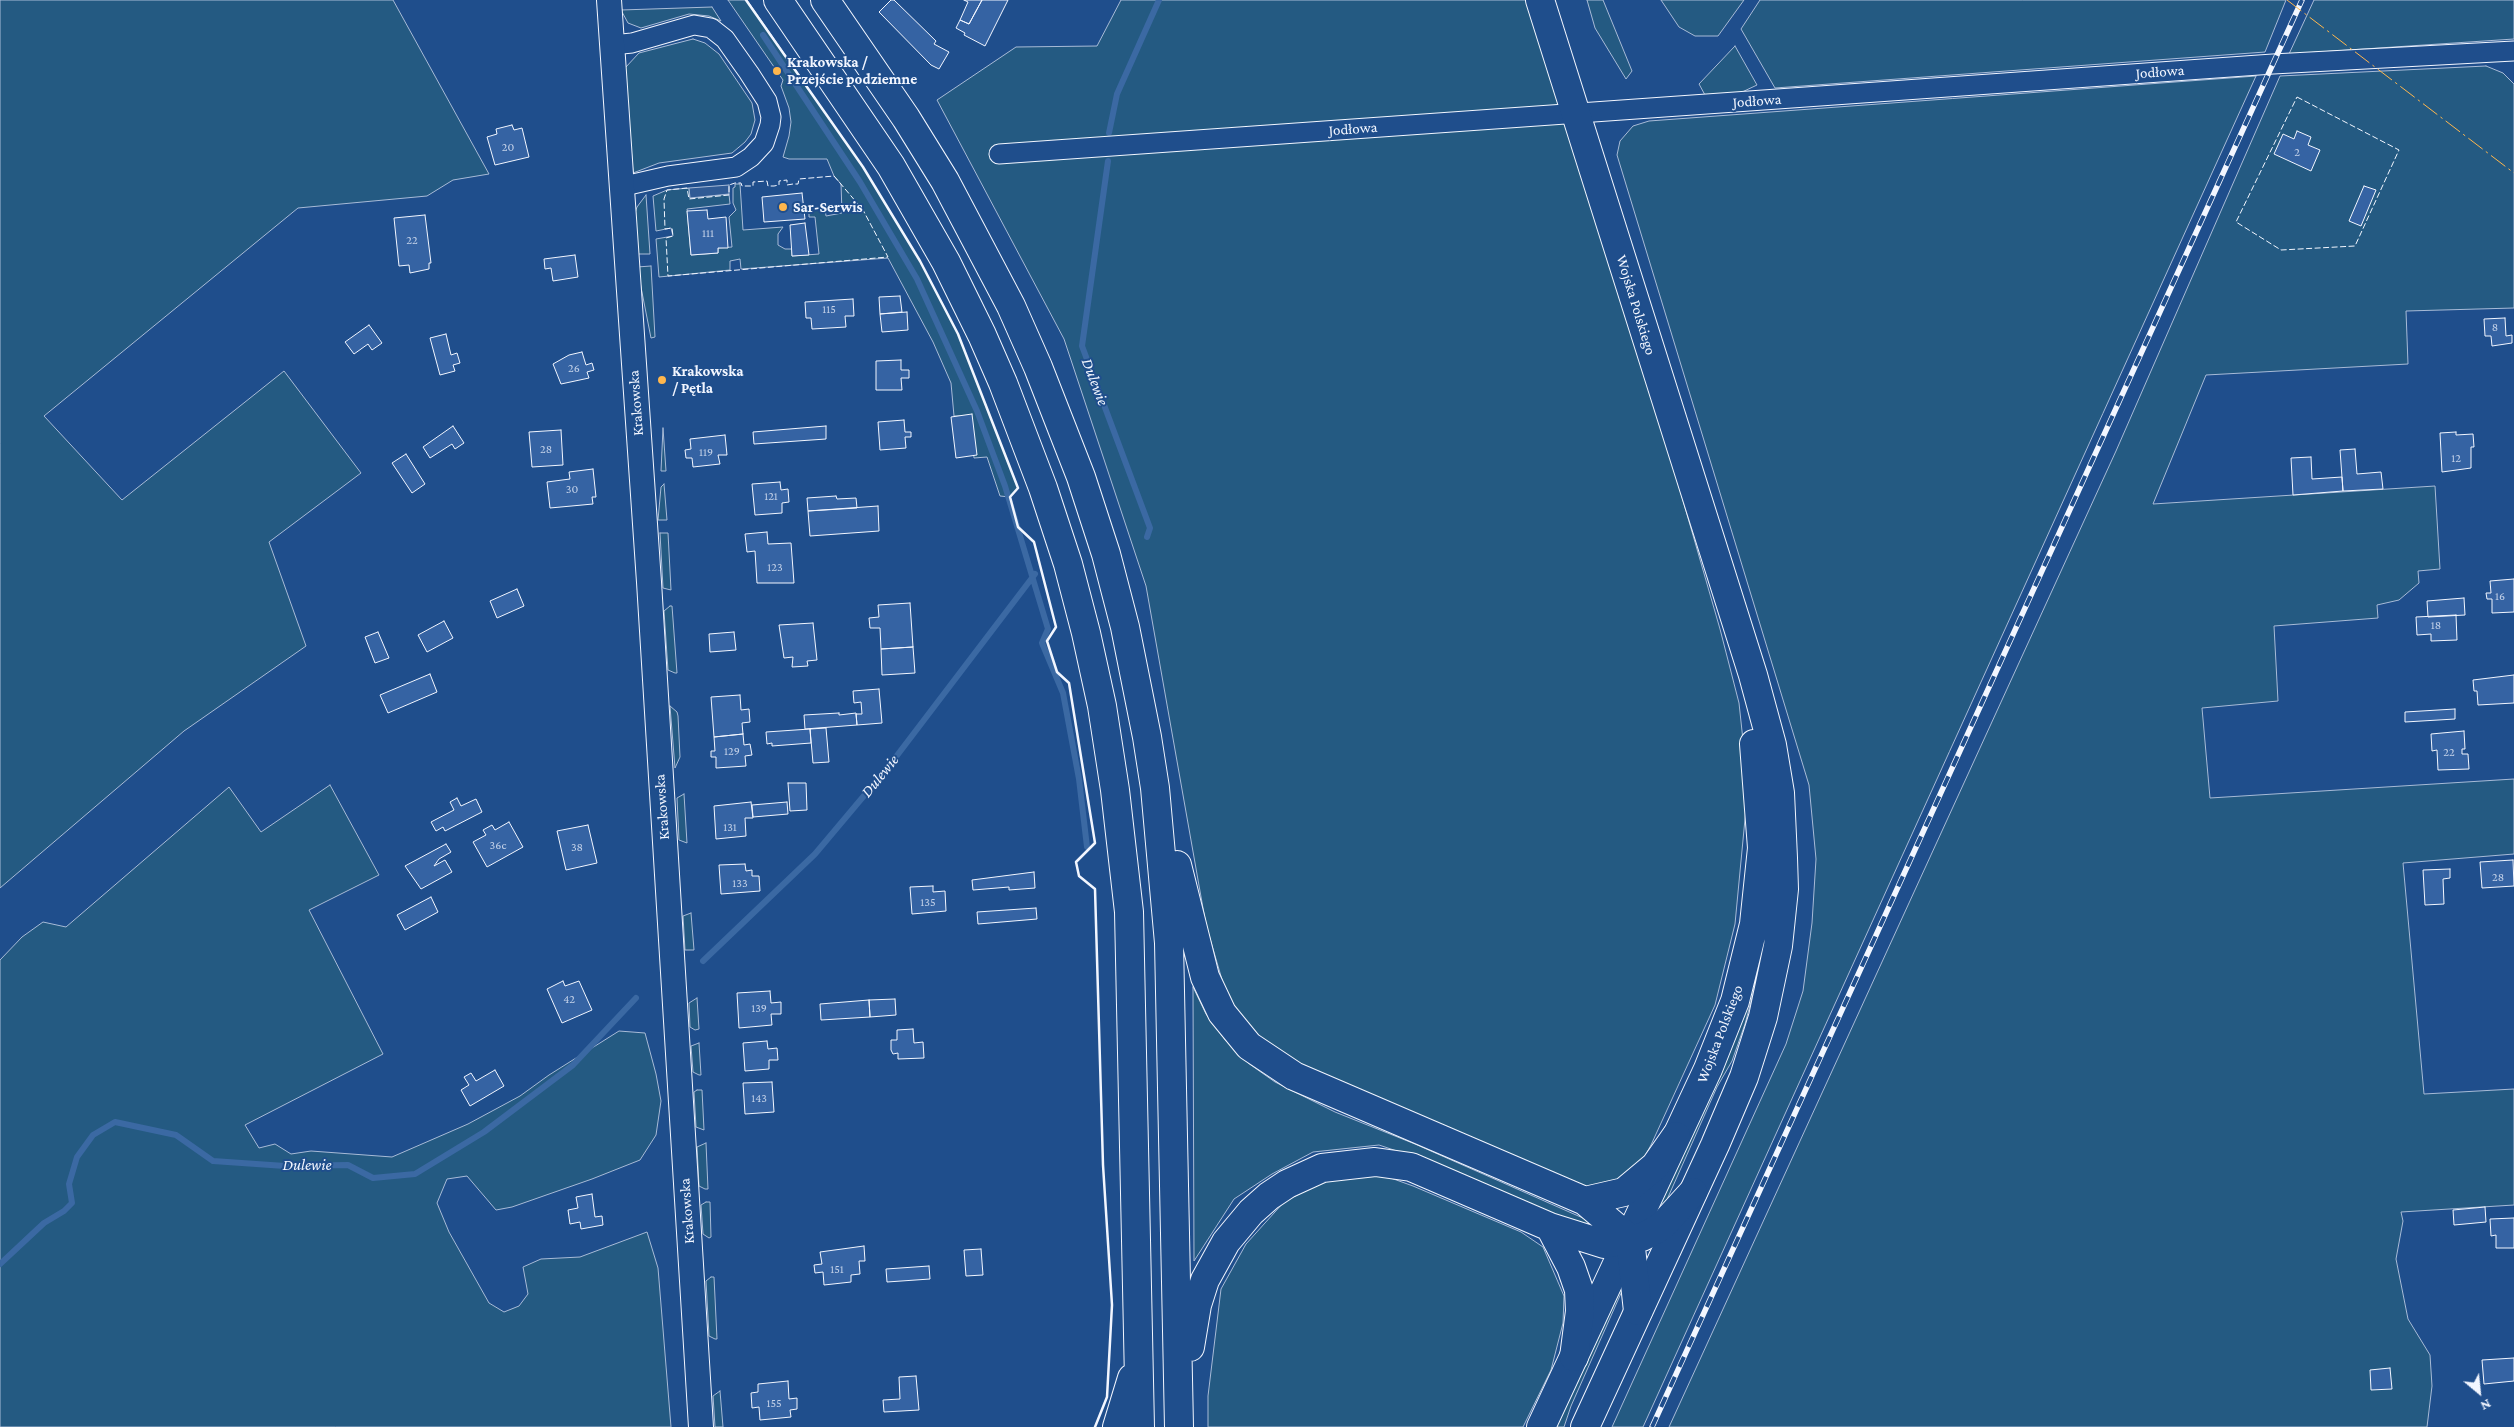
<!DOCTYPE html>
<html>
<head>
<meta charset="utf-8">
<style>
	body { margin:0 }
	#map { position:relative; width:2514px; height:1427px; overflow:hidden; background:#1f4e8c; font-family:"Crimson Pro",serif }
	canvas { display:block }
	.north { position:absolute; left:2454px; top:1367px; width:50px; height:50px; -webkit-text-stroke:4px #1f4e8c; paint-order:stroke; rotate:152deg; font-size:14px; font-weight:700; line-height:20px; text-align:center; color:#f2f6ff }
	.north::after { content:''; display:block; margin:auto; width:18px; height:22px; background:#f2f6ff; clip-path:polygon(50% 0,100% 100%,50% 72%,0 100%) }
</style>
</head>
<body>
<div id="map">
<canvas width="2514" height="1427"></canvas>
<div class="north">N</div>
</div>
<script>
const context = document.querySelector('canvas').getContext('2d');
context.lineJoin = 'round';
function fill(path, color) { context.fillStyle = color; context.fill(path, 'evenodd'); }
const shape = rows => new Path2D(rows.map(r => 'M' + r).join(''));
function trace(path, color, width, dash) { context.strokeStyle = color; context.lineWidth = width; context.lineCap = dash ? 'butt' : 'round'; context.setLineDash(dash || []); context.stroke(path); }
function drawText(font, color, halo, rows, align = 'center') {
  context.font = font + ' "Crimson Pro",serif'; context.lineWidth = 4; context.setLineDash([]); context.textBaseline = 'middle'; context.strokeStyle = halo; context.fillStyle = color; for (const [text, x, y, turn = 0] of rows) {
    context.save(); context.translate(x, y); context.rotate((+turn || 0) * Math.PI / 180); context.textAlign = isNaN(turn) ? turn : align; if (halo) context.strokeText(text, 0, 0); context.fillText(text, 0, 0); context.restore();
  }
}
const green = shape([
	[0,0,393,0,489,174,453,180,427,196,298,208,44,416,122,500,284,371,361,473,269,542,306,646,184,731,0,888,0,0],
	[728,0,747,0,863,167,920,261,958,334,1018,488,1010,497,1000,496,987,457,974,458,970,416,954,416,951,383,933,342,888,258,741,269,740,259,730,261,730,270,659,277,656,239,673,236,671,228,656,231,653,196,667,190,689,188,690,198,729,194,730,204,687,209,691,255,718,253,718,248,732,247,729,217,736,210,733,203,733,188,735,187,735,184,740,184,743,230,783,227,778,234,778,245,785,249,792,249,792,256,819,254,815,217,809,217,809,210,825,209,826,216,842,213,841,184,834,176,827,159,789,159,783,157,789,136,791,122,789,108,781,86,783,80,728,0],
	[1121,0,1536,0,1574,122,1720,629,1739,703,1745,759,1747,798,1735,924,1715,1005,1651,1145,1642,1161,1617,1182,1597,1188,1577,1186,1293,1062,1253,1031,1236,1011,1223,983,1206,925,1146,586,1064,339,937,100,1016,47,1097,46,1121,0],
	[1587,0,1603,0,1632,71,1626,79,1595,28,1587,0],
	[1661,0,1744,0,1718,36,1695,36,1679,27,1661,0],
	[1760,0,2286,0,2265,52,1775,88,1741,29,1760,0],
	[2314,0,2514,0,2514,39,2289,54,2314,0],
	[712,7,721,21,709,16,689,14,641,28,628,23,621,10,712,7],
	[693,39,705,43,719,54,752,103,755,120,751,134,745,142,732,153,659,163,633,173,625,68,639,53,693,39],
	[1735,46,1757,85,1740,93,1705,95,1699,84,1735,46],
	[2486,66,2503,73,2514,84,2514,308,2406,311,2408,364,2206,375,2153,504,2435,486,2440,569,2418,571,2419,583,2399,600,2377,605,2378,618,2274,626,2278,701,2202,708,2210,798,2514,779,2514,854,2403,863,2424,1094,2514,1089,2514,1205,2401,1212,2403,1221,2396,1259,2408,1319,2430,1355,2432,1386,2427,1427,1669,1427,2116,451,2280,76,2486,66],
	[2256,76,1643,1427,1612,1427,1786,1044,1803,991,1812,923,1816,859,1809,785,1617,155,1620,141,1633,126,1649,121,2256,76],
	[646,195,650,254,636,254,634,216,637,207,646,195],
	[651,266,655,337,651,338,637,267,651,266],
	[663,428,666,471,661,471,663,428],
	[664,484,667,520,658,520,661,487,664,484],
	[660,533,668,533,671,590,663,588,660,533],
	[670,606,672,606,677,673,675,673,668,670,664,611,670,606],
	[670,706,677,712,678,716,680,757,675,768,670,706],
	[330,785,379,875,309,910,383,1054,245,1125,259,1148,275,1144,291,1154,311,1151,392,1157,468,1124,520,1096,549,1075,619,1031,645,1033,656,1074,661,1101,656,1135,640,1160,592,1179,512,1207,496,1210,467,1176,447,1179,437,1203,449,1232,489,1303,504,1312,519,1306,528,1294,523,1267,541,1259,580,1257,647,1232,658,1268,671,1427,0,1427,0,960,22,937,43,922,66,927,229,787,261,832,330,785],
	[684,794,687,843,679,840,677,798,684,794],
	[691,913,694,950,685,950,683,916,691,913],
	[1758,957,1762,960,1745,1024,1732,1061,1717,1087,1661,1213,1650,1224,1758,957],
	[1193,987,1206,1014,1226,1041,1248,1063,1275,1082,1335,1112,1415,1144,1592,1222,1599,1234,1450,1169,1379,1145,1313,1152,1272,1174,1234,1199,1194,1261,1193,987],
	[697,998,699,1029,695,1030,690,1027,689,1003,697,998],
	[699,1043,701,1075,699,1075,693,1072,691,1046,699,1043],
	[697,1090,702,1090,704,1130,696,1127,694,1092,697,1090],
	[706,1143,708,1189,705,1189,699,1186,697,1147,706,1143],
	[1374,1172,1413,1186,1521,1232,1543,1247,1564,1296,1563,1323,1551,1370,1523,1427,1208,1427,1208,1396,1221,1289,1246,1244,1284,1202,1336,1175,1374,1172],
	[706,1202,710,1202,711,1237,709,1238,703,1234,701,1205,706,1202],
	[1624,1273,1626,1282,1571,1406,1564,1427,1553,1427,1624,1273],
	[711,1277,714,1277,717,1339,715,1339,709,1336,706,1281,711,1277],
	[720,1391,723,1427,715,1427,713,1396,720,1391]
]);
fill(green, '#245a82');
trace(green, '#a8bbd7', 1);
const parking = shape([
	[729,185,729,194,690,198,689,188,729,185]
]);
fill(parking, '#305b95');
trace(parking, '#a8bbd7', 1);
trace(shape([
	[763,35,860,182,917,279,977,411,1005,486,1048,629,1042,643,1063,693,1079,779,1087,847],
	[1109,133,1117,94,1159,0],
	[1108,161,1082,346,1150,528,1147,537],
	[703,961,815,854,889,766,1035,574],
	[0,1264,44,1223,64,1211,72,1203,69,1184,77,1157,93,1135,115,1122,176,1135,213,1161,285,1166,348,1165,373,1178,415,1174,484,1132,573,1065,636,998]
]), '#3b69a3', 6);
const building = shape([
	[891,0,894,0,936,41,934,44,949,52,939,69,931,65,879,12,891,0],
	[964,0,982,0,969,24,960,20,968,2,964,0],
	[982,0,1008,0,985,46,964,35,965,33,956,28,960,20,969,24,982,0],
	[512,125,514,130,522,128,529,157,495,165,487,137,497,134,496,129,512,125],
	[2297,131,2311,137,2308,145,2320,150,2311,171,2274,154,2283,134,2294,139,2297,131],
	[2364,186,2376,190,2361,226,2349,221,2364,186],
	[802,193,805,219,764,222,762,197,802,193],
	[707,210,708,219,726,217,728,248,718,248,718,253,691,255,687,211,707,210],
	[425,215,431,263,429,263,429,269,410,273,409,265,399,266,394,218,425,215],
	[805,223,809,255,792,256,790,225,805,223],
	[575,255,578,277,553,281,551,268,545,269,544,259,575,255],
	[900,296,902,312,880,314,879,297,900,296],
	[853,299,854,316,845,316,846,327,812,329,811,318,806,318,805,302,853,299],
	[907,312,908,330,882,332,880,314,907,312],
	[2505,318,2506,336,2512,335,2512,343,2492,346,2491,336,2485,336,2484,319,2505,318],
	[369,325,382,343,372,350,368,344,354,354,345,342,369,325],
	[446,334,451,355,457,353,460,363,453,365,455,371,440,375,430,338,446,334],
	[582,352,586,365,592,363,594,370,587,372,589,378,561,384,553,364,569,355,582,352],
	[901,360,901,370,909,370,909,378,901,378,902,390,876,390,876,361,901,360],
	[972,414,977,455,956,458,951,417,972,414],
	[904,420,905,432,911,432,911,437,905,437,906,448,880,450,878,422,904,420],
	[453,426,464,443,455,449,452,444,430,458,423,447,453,426],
	[826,426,826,439,754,444,753,432,826,426],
	[561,430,563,465,532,467,529,432,561,430],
	[2456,432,2456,435,2473,434,2474,447,2471,447,2471,468,2442,472,2440,433,2456,432],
	[725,435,727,455,718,455,720,464,693,467,692,458,686,458,685,450,691,449,690,439,725,435],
	[2355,449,2357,474,2381,472,2383,489,2343,491,2340,450,2355,449],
	[406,454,425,484,412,493,392,463,406,454],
	[2311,457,2312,479,2342,477,2343,491,2293,495,2291,458,2311,457],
	[593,469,596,497,592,497,593,504,550,508,547,482,570,479,569,472,593,469],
	[780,482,781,490,788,489,789,502,782,503,782,513,755,515,752,484,780,482],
	[836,496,837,499,856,498,857,508,808,511,807,498,836,496],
	[878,506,879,531,810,536,808,511,878,506],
	[767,532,768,544,791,543,794,583,757,583,755,551,747,552,745,534,767,532],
	[2514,579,2514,612,2492,613,2492,599,2487,599,2486,593,2491,593,2490,581,2514,579],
	[517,589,524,606,497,618,490,601,517,589],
	[2464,598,2465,615,2428,617,2427,601,2464,598],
	[910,603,913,647,881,649,880,628,870,628,869,618,879,617,878,605,910,603],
	[2456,615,2457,640,2431,641,2431,634,2417,635,2416,617,2456,615],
	[444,621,453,638,427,652,418,635,444,621],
	[813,623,817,660,807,661,808,666,792,667,793,657,784,658,779,625,813,623],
	[378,632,389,658,375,663,365,637,378,632],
	[734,632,736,650,710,652,709,634,734,632],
	[913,647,915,673,882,675,881,649,913,647],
	[430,674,437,692,388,713,380,695,430,674],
	[2514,675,2514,703,2478,705,2477,691,2474,691,2473,680,2514,675],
	[879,689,882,723,857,725,856,714,862,714,861,702,854,703,853,691,879,689],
	[740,695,741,710,749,709,750,722,742,723,743,734,714,737,711,697,740,695],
	[2455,709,2455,719,2405,722,2405,712,2455,709],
	[839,713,839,715,856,713,857,725,805,729,804,715,839,713],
	[826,728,829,762,813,763,810,729,826,728],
	[810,729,811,743,772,746,772,743,767,744,766,732,810,729],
	[2464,731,2465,749,2462,749,2462,754,2468,754,2469,769,2438,770,2437,750,2432,751,2431,734,2464,731],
	[743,734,744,745,750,744,752,755,745,756,746,766,716,768,716,757,711,757,711,751,715,751,714,737,743,734],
	[788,783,806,783,807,810,790,811,788,783],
	[457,798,461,806,476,799,482,812,445,831,443,827,436,831,431,822,454,810,450,802,457,798],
	[751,802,753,818,745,818,746,836,716,839,714,806,751,802],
	[787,802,788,814,753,817,752,805,787,802],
	[509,822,523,847,487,867,473,842,486,835,483,830,492,825,495,830,509,822],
	[588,825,597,863,566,870,557,831,588,825],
	[446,844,451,852,439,859,434,866,445,860,452,872,421,889,405,866,446,844],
	[2513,860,2514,886,2482,888,2480,862,2513,860],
	[745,864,746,871,752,870,752,876,759,876,760,891,721,894,719,865,745,864],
	[2450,869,2450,878,2443,879,2444,904,2425,905,2423,870,2450,869],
	[1034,872,1035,888,1009,890,1009,887,973,890,972,880,1034,872],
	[933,886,933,892,945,891,946,911,912,914,910,887,933,886],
	[431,897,438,912,405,930,397,915,431,897],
	[1036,908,1037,919,978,924,977,912,1036,908],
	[563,981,565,986,579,981,592,1010,562,1023,547,989,563,981],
	[770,991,771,1003,781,1002,781,1014,771,1014,772,1025,739,1028,737,993,770,991],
	[895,999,896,1015,870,1017,869,1000,895,999],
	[869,1000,870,1017,821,1020,820,1004,869,1000],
	[913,1029,914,1043,923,1042,924,1058,898,1059,898,1053,893,1054,891,1050,891,1040,897,1040,897,1030,913,1029],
	[767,1041,768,1049,777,1048,778,1060,769,1060,769,1069,745,1071,743,1043,767,1041],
	[495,1070,504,1086,470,1106,461,1090,469,1085,464,1077,471,1073,476,1081,495,1070],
	[772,1082,774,1112,745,1114,743,1083,772,1082],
	[592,1194,595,1217,602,1216,603,1225,581,1229,580,1222,570,1224,568,1210,578,1208,576,1197,592,1194],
	[2485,1207,2486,1222,2454,1225,2453,1210,2485,1207],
	[2514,1218,2514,1248,2496,1248,2496,1235,2491,1236,2490,1219,2514,1218],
	[864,1246,865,1261,859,1261,860,1274,851,1275,851,1282,824,1285,823,1272,815,1273,814,1265,822,1264,820,1252,864,1246],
	[981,1249,983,1275,966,1276,964,1250,981,1249],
	[929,1266,930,1279,887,1282,886,1269,929,1266],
	[2514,1358,2514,1381,2484,1384,2482,1360,2514,1358],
	[2390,1368,2392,1389,2371,1390,2370,1370,2390,1368],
	[916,1376,919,1410,884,1412,883,1400,900,1399,899,1377,916,1376],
	[788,1381,789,1399,797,1398,797,1409,790,1410,791,1417,760,1420,759,1407,752,1408,751,1393,758,1392,758,1384,788,1381]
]);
fill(building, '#3563a3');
trace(building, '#f2f6ff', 1);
const minor = shape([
	[612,45,632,43,694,25,711,28,725,39,749,73,767,101,771,117,770,125,764,143,751,157,736,167,668,176,620,187],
	[999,154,2273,64,2514,51]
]);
const tertiary = shape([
	[609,0,649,582,701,1427]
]);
const primary = shape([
	[1540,0,1753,675,1772,745,1780,793,1783,858,1784,889,1778,946,1763,1017,1744,1077,1715,1145,1585,1427],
	[1541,1427,1708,1069,1735,1001,1754,924,1762,848,1754,744]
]);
const motorway = shape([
	[778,0,891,166,946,262,982,335,1003,383,1043,488,1068,564,1086,633,1102,706,1115,790,1129,912,1140,1427],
	[825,0,906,118,945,181,1011,306,1038,367,1081,477,1106,554,1125,627,1147,737,1155,788,1169,943,1179,1427],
	[1177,865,1205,977,1222,1013,1249,1046,1294,1076,1585,1201,1630,1239,1638,1311],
	[1585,1201,1624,1192,1655,1166,1676,1136],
	[1550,1227,1571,1267,1579,1290,1580,1311,1574,1357],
	[1190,1347,1197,1305,1205,1280,1226,1242,1251,1212,1269,1196,1287,1184,1322,1168,1375,1162,1411,1167,1550,1227,1604,1244,1642,1237,1650,1233,1662,1226,1693,1192],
	[1117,1427,1132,1378]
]);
trace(minor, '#f2f6ff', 21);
trace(tertiary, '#f2f6ff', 26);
trace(primary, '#f2f6ff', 30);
trace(motorway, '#f2f6ff', 30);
trace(minor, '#1f4e8c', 19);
trace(tertiary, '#1f4e8c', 24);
trace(primary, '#1f4e8c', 28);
trace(motorway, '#1f4e8c', 28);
const rail = shape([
	[1652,1427,2302,0]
]);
trace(rail, '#f2f6ff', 5.5);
trace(rail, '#1f4e8c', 4, [11]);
trace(shape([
	[2297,97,2399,150,2355,246,2281,250,2236,222,2297,97],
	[834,176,863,210,888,257,668,276,666,238,673,236,672,228,665,229,664,199,667,190,687,188,689,199,729,195,729,185,735,183,741,183,742,186,753,186,753,182,767,181,768,186,774,186,779,185,779,181,787,180,787,185,793,184,798,184,799,179,834,176]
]), '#f2f6ff', 1, [6, 2.5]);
trace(shape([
	[746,0,863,167,920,261,958,334,1018,488,1010,497,1018,527,1034,542,1056,627,1047,641,1057,672,1069,683,1095,843,1076,862,1079,876,1095,889,1103,1165,1112,1305,1107,1397,1095,1427]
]), '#f2f6ff', 2.5);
trace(shape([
	[2287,0,2514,173]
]), '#ffb74d', 1, [18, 4, 2.5, 4]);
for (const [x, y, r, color] of [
	[777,71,5,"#ffb74d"],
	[783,207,5,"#ffb74d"],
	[662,380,5,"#ffb74d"]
]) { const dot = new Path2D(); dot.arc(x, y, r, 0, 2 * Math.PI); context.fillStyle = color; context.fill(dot); trace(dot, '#1f4e8c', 2); }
drawText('12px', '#c3d1e8', null, [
	["20",508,147],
	["2",2297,152],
	["111",708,233],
	["22",412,240],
	["115",829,309],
	["8",2495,327],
	["26",574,368],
	["28",546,449],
	["119",706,452],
	["12",2456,458],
	["30",572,489],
	["121",771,496],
	["123",775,567],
	["16",2500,596],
	["18",2436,625],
	["129",732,751],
	["22",2449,752],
	["131",730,827],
	["36c",498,845],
	["38",577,847],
	["28",2498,877],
	["133",740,883],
	["135",928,902],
	["42",569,999],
	["139",759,1008],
	["143",759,1098],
	["151",837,1269],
	["155",774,1403]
]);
drawText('bold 15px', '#f2f6ff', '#1f4e8c', [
	["Krakowska /",787,62],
	["Przejście podziemne",787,79],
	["Sar-Serwis",793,207],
	["Krakowska",672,371],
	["/ Pętla",672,388]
], 'left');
drawText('15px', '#f2f6ff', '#1f4e8c', [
	["Jodłowa",2160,72,-4],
	["Jodłowa",1757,101,-4],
	["Jodłowa",1353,129,-4],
	["Wojska Polskiego",1636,305,73],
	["Krakowska",636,403,-94],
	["Krakowska",662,807,-94],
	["Wojska Polskiego",1720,1034,-69],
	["Krakowska",687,1211,-94]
]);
drawText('italic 16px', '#f2f6ff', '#1f4e8c', [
	["Dulewie",1095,382,69],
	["Dulewie",880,776,-51],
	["Dulewie",307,1165]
]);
</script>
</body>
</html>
